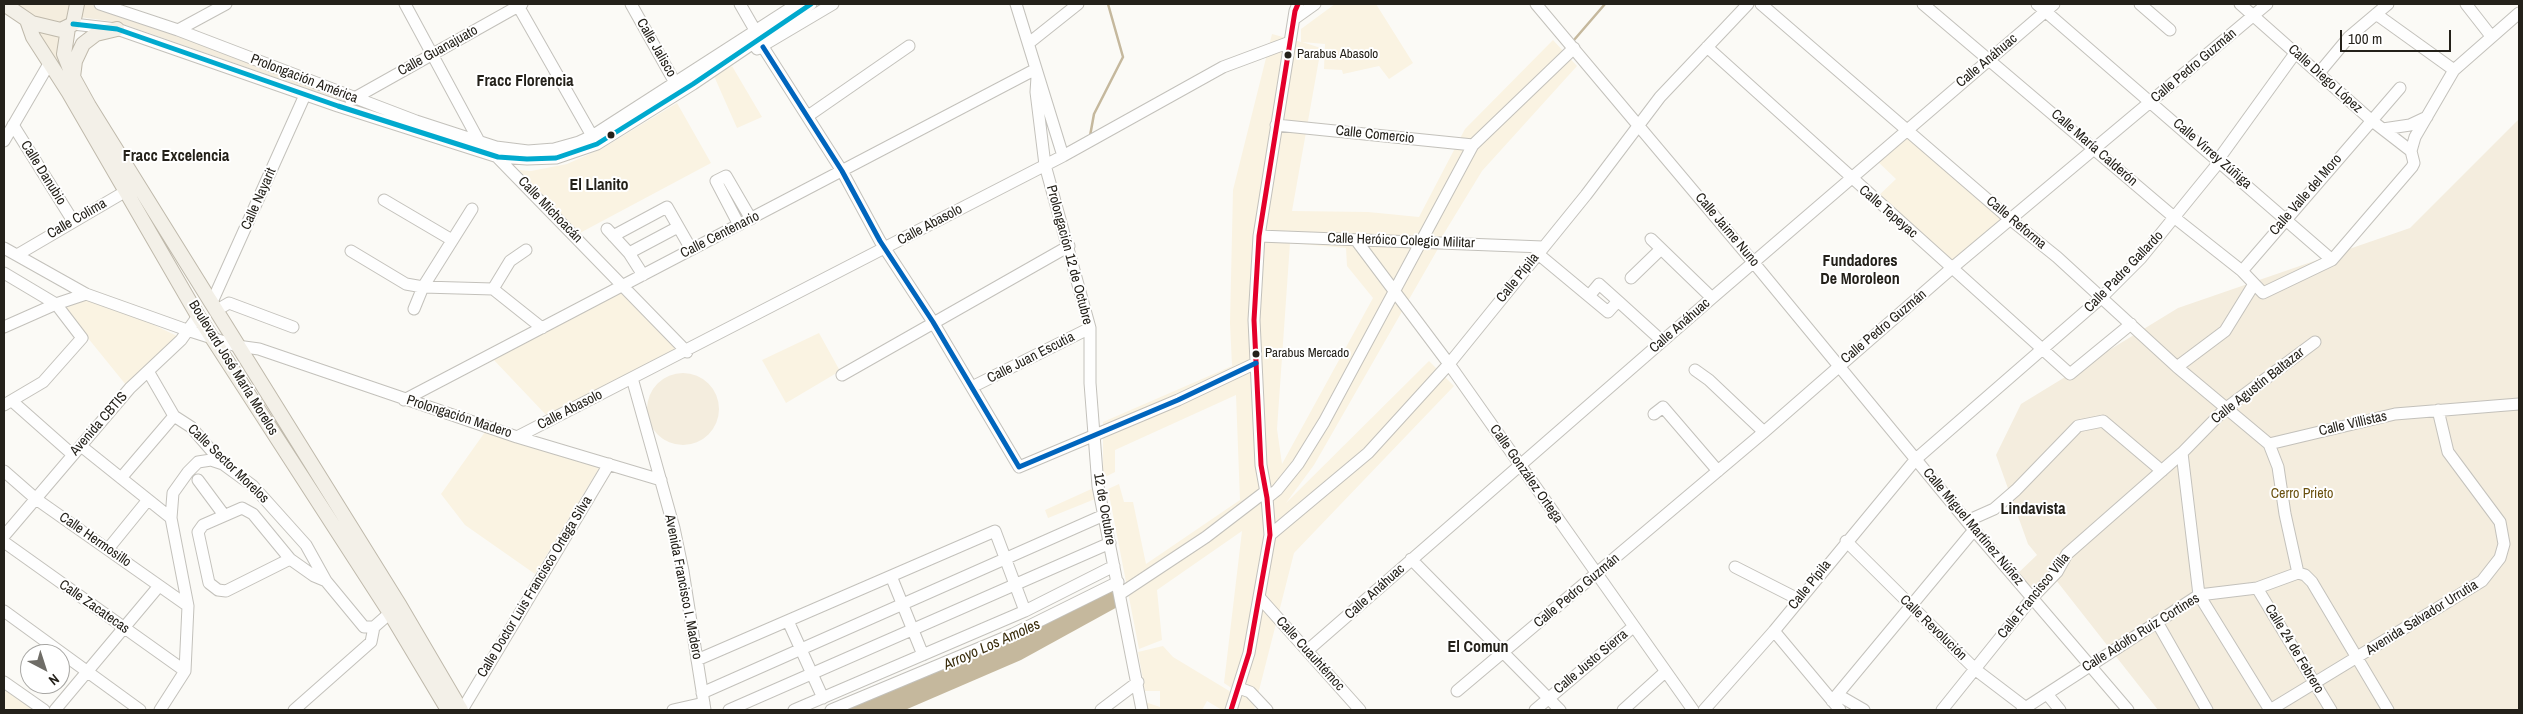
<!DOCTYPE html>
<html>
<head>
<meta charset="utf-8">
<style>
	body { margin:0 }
	#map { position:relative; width:2523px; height:714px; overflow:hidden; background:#fbfaf6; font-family:"Archivo Narrow",sans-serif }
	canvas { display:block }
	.frame { position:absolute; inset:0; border:5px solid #24211a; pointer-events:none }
	.north { position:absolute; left:20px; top:644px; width:50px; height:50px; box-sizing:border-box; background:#fff; border:1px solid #a7a6a3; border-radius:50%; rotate:140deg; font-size:14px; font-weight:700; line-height:20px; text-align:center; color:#24211a }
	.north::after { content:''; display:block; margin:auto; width:18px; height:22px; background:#6f6d67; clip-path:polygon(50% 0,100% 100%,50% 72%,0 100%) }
	.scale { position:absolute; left:2340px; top:30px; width:111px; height:22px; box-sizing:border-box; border:2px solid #24211a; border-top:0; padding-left:6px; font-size:15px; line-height:18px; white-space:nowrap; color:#24211a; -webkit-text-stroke:4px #fff; paint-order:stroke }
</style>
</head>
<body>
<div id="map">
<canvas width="2523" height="714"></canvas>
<div class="frame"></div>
<div class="north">N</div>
<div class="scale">100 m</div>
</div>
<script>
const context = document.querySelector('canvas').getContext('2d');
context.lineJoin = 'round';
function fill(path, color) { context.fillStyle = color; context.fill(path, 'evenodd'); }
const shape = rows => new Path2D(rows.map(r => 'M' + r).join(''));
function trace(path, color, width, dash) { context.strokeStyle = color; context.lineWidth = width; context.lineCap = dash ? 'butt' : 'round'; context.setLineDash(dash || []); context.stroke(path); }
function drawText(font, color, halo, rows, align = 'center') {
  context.font = font + ' "Archivo Narrow",sans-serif'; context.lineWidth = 4; context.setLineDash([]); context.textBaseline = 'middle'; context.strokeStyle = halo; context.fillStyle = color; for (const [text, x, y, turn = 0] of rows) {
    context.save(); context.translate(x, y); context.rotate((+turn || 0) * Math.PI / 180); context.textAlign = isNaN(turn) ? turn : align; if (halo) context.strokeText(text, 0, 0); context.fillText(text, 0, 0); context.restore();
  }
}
fill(shape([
	[1335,4,1376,4,1413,63,1389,79,1379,66,1343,74,1342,70,1324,69,1325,44,1302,42,1321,48,1292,211,1368,212,1419,217,1465,129,1553,40,1577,66,1482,171,1440,240,1439,247,1314,465,1286,503,1429,361,1454,386,1294,553,1254,710,1222,710,1207,701,1202,710,1147,710,1145,702,1160,707,1160,691,1145,691,1138,652,1163,646,1173,657,1231,692,1233,689,1224,683,1242,531,1157,590,1162,640,1139,649,1108,489,1119,484,1124,502,1133,502,1146,564,1240,500,1236,395,1115,450,1115,472,1103,478,1103,422,1232,366,1230,323,1233,190,1272,34,1301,42,1301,29],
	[1290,243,1346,248,1347,266,1373,298,1282,464,1277,429],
	[732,66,762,117,737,128,714,76],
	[677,103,711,163,578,234,519,170,531,171,567,164,603,148],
	[1906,130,2011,220,1952,268,1874,200,1896,179,1874,158],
	[619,291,681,352,548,417,492,358],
	[84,296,148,322,177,336,126,385,62,306],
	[819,333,840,371,786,403,762,360],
	[485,432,601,465,535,574,465,525,441,494],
	[1098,486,1100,497,1048,518,1045,510],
	[4,685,39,710,4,710]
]), '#faf3e2');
fill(shape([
	[18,4,72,4,72,16,62,24,42,20,26,13],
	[82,4,90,4,350,99,346,102,337,99,129,26,109,21,79,17],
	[38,31,59,36,62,68,60,69],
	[2519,119,2519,710,2158,710,2052,575,2032,594,2015,576,2037,555,2028,544,1996,455,2021,404,2178,308,2410,228],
	'647 409a36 36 0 1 1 72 0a36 36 0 1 1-72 0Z'
]), '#f4edde');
fill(shape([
	[1117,584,1121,605,1021,660,905,710,834,710]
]), '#c5b89d');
trace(shape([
	[1574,40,1605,4],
	[1090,136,1094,114,1123,57,1108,4]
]), '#c5b89d', 2.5);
const minor = shape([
	[100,4,178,30,416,121,496,147,528,151,554,149,579,142,592,136,797,4],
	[405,4,480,143],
	[517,4,595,141],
	[631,4,678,88],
	[740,4,759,37],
	[1016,4,1063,156],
	[1536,4,1754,263,1974,530,2128,710],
	[1761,4,2011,220,2057,257,2177,367,2269,444],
	[1923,4,2175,218,2242,271,2263,293,2332,260,2412,167,2414,163,2411,151,2415,137,2454,70,2519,13],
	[2037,4,2332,260],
	[2140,4,2170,30],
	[2240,4,2371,120,2411,151],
	[2466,4,2491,36],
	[2376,14,2454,70],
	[1294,19,1315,4],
	[73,24,117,29,338,106,498,157,527,159,556,158,597,144,693,84,811,4],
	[178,30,226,4],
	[1029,43,1078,4],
	[763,47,842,171,880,241,933,322,1019,467,1178,400,1256,363],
	[1707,47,2070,374,2131,324],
	[757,49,833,4],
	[2319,73,2349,37,2388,4],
	[1037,77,1036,92,1045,165,1090,328,1090,383,1098,486,1142,710],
	[351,100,522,4],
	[808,116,909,46],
	[13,125,73,221],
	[1276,125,1473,145],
	[2383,129,2410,125,2427,117],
	[4,141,50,62],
	[496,156,687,352],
	[384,200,452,240],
	[739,225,716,181,726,176,751,219],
	[607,229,629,253,643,275],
	[613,236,667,207,691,249],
	[1259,236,1543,247],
	[1651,239,1712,298],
	[1356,240,1449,364,1693,710],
	[4,248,86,294,187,330,237,346,259,349,517,437,661,480],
	[351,251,406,284,423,287,493,289,542,328],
	[629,253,678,227],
	[1537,253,1608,312,1618,301,1662,341],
	[17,255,133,187],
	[2242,271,2400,88],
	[4,273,56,304,82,338,43,382,4,405],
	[1631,278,1661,249],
	[493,289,510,261,526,250],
	[1589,296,1599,284,1618,301],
	[212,302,305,95],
	[414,309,423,287,472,209],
	[217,310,229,303,293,327],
	[4,327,56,304,86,294],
	[2177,367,2225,331,2254,284],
	[1695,370,1709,380,1764,432],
	[148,371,174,416,191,427,223,464,253,486,306,545,326,581,364,627,374,627,390,613],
	[842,375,1069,246],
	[632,378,674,528,683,571,705,710],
	[972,387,1090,328],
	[404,400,1036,69],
	[12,401,73,455],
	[1654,414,1663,407,1718,471],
	[517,437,1063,156,1223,67,1290,42],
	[2269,444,2395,414,2519,404],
	[2269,444,2278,467,2285,514,2298,573],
	[81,446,171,518],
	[2182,453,2199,595,2270,710],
	[4,471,36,499,188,606],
	[121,478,174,416],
	[198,480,224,515],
	[1267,498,1277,490,1298,464,1324,422,1473,145,1574,48],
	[1967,521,1994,509,2016,490,2078,426,2103,421,2162,471],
	[1270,535,1368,453,1449,364,1586,195,1660,97,1748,4],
	[4,536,130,388,181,340,198,316],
	[1846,541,1976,670,2026,708],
	[4,542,185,671],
	[108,549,147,501],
	[290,559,226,591,218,590,209,583,198,532,203,525,242,508,253,514,290,559,314,576,326,581],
	[1411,559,1560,710],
	[1735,567,1798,599],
	[2298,573,2305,575,2312,582,2388,710],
	[891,576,923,655],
	[2257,588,2331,710],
	[1120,594,1206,537,1266,491],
	[1260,598,1360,710],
	[4,611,140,710],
	[788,621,823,698],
	[2157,622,2207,710],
	[1774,631,1840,710],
	[1308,650,1712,298,2054,4],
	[697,660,995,531,1025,611],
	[4,682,44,710],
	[1239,688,1250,692,1267,710],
	[1457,691,1764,432,1952,268,2267,4],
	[702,693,1104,515],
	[2047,694,2060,710],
	[1838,695,1864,710],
	[1832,701,1974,530],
	[55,710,159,586],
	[160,710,185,671,188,606,171,518,173,493,188,472,198,462,211,460,223,464],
	[294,710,371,642,374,627],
	[462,710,609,464],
	[673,710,704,703],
	[729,710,1110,543],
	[794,710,1025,611,1114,566],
	[831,710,1013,634,1118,582],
	[1101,710,1138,682],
	[1231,710,1249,653,1270,535,1267,498,1261,465,1254,320,1259,236,1295,11,1298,4],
	[1535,710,1633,627],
	[1623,710,1665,672],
	[1704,710,1774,631,1916,459,2101,298,2141,258,2215,167,2218,160,2296,52],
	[1942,710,2032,598,2057,572,2067,554,2182,453,2225,409,2315,342],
	[2022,710,2199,595,2257,588,2298,573],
	[2270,710,2482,581,2500,558,2504,544,2500,522,2448,452,2438,410]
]);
const major = shape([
	[4,4,32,23,61,30,73,24,77,4],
	[27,20,33,37,69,93,198,316,390,613,448,710],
	[68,28,64,54,73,77,89,106,400,606,461,710],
	[73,77,75,61,83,44,96,34,117,29]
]);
trace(minor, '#c3c1bb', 13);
trace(major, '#bfb9ab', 16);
trace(minor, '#fefefe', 11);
trace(major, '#f3f0e8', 14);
trace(shape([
	[73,24,117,29,338,106,498,157,527,159,556,158,597,144,693,84,811,4]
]), '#00a9ce', 5);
trace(shape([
	[1231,710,1249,653,1270,535,1267,498,1261,465,1254,320,1259,236,1295,11,1298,4]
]), '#e4002b', 5);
trace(shape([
	[763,47,842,171,880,241,933,322,1019,467,1178,400,1256,363]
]), '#0065bd', 5);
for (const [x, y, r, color] of [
	[1288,55,4.5,"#24211a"],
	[611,135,4.5,"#24211a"],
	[1256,354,4.5,"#24211a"]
]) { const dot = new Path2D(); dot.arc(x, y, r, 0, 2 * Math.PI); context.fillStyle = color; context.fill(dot); trace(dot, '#fff', 2); }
drawText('13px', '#24211a', '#fff', [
	["Parabus Abasolo",1297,55],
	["Parabus Mercado",1265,354]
], 'left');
drawText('14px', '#24211a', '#fff', [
	["Calle Jalisco",656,48,60],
	["Calle Guanajuato",438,51,-29],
	["Calle Anáhuac",1987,61,-40],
	["Calle Pedro Guzmán",2194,66,-40],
	["Prolongación América",304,79,21],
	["Calle Diego López",2325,79,42],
	["Calle Comercio",1375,135,6],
	["Calle María Calderón",2094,148,41],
	["Calle Virrey Zúñiga",2212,154,41],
	["Calle Danubio",43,173,58],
	["Calle Valle del Moro",2306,195,-49],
	["Calle Nayarit",259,199,-66],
	["Calle Michoacán",550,210,46],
	["Calle Tepeyac",1888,212,41],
	["Calle Colima",77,219,-30],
	["Calle Reforma",2016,223,40],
	["Calle Abasolo",930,225,-28],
	["Calle Jaime Nuno",1727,230,50],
	["Calle Centenario",720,235,-27],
	["Calle Heróico Colegio Militar",1401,241,2],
	["Prolongación 12 de Octubre",1069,255,75],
	["Calle Padre Gallardo",2124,272,-46],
	["Calle Pípila",1518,278,-51],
	["Calle Anáhuac",1680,326,-41],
	["Calle Pedro Guzmán",1884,327,-40],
	["Calle Juan Escutia",1031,358,-27],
	["Boulevard José María Morelos",233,368,58],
	["Calle Agustín Baltazar",2258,386,-38],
	["Calle Abasolo",570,410,-27],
	["Prolongación Madero",459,417,18],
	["Avenida CBTIS",99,424,-49],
	["Calle Villistas",2353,424,-13],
	["Calle Sector Morelos",228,464,44],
	["Calle González Ortega",1526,474,55],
	["12 de Octubre",1104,509,80],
	["Calle Miguel Martínez Núñez",1973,527,50],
	["Calle Hermosillo",95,540,35],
	["Calle Pípila",1810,585,-51],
	["Calle Doctor Luis Francisco Ortega Silva",535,587,-59],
	["Avenida Francisco I. Madero",683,587,79],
	["Calle Pedro Guzmán",1577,591,-40],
	["Calle Anáhuac",1375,592,-42],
	["Calle Francisco Villa",2034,596,-51],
	["Calle Zacatecas",94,607,35],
	["Avenida Salvador Urrutia",2422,618,-32],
	["Calle Revolución",1933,628,44],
	["Calle Adolfo Ruiz Cortines",2141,633,-32],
	["Calle 24 de Febrero",2294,649,59],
	["Calle Cuauhtémoc",1310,654,48],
	["Calle Justo Sierra",1591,662,-40]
]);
drawText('14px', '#69500e', '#fff', [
	["Cerro Prieto",2302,494]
]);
drawText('italic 15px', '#372a09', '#fff', [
	["Arroyo Los Amoles",992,645,-24]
]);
drawText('bold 16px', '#24211a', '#fff', [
	["Fracc Florencia",525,82],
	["Fracc Excelencia",176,157],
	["El Llanito",599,186],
	["Fundadores",1860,262],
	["De Moroleon",1860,280],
	["Lindavista",2033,510],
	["El Comun",1478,648]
]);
</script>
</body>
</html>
